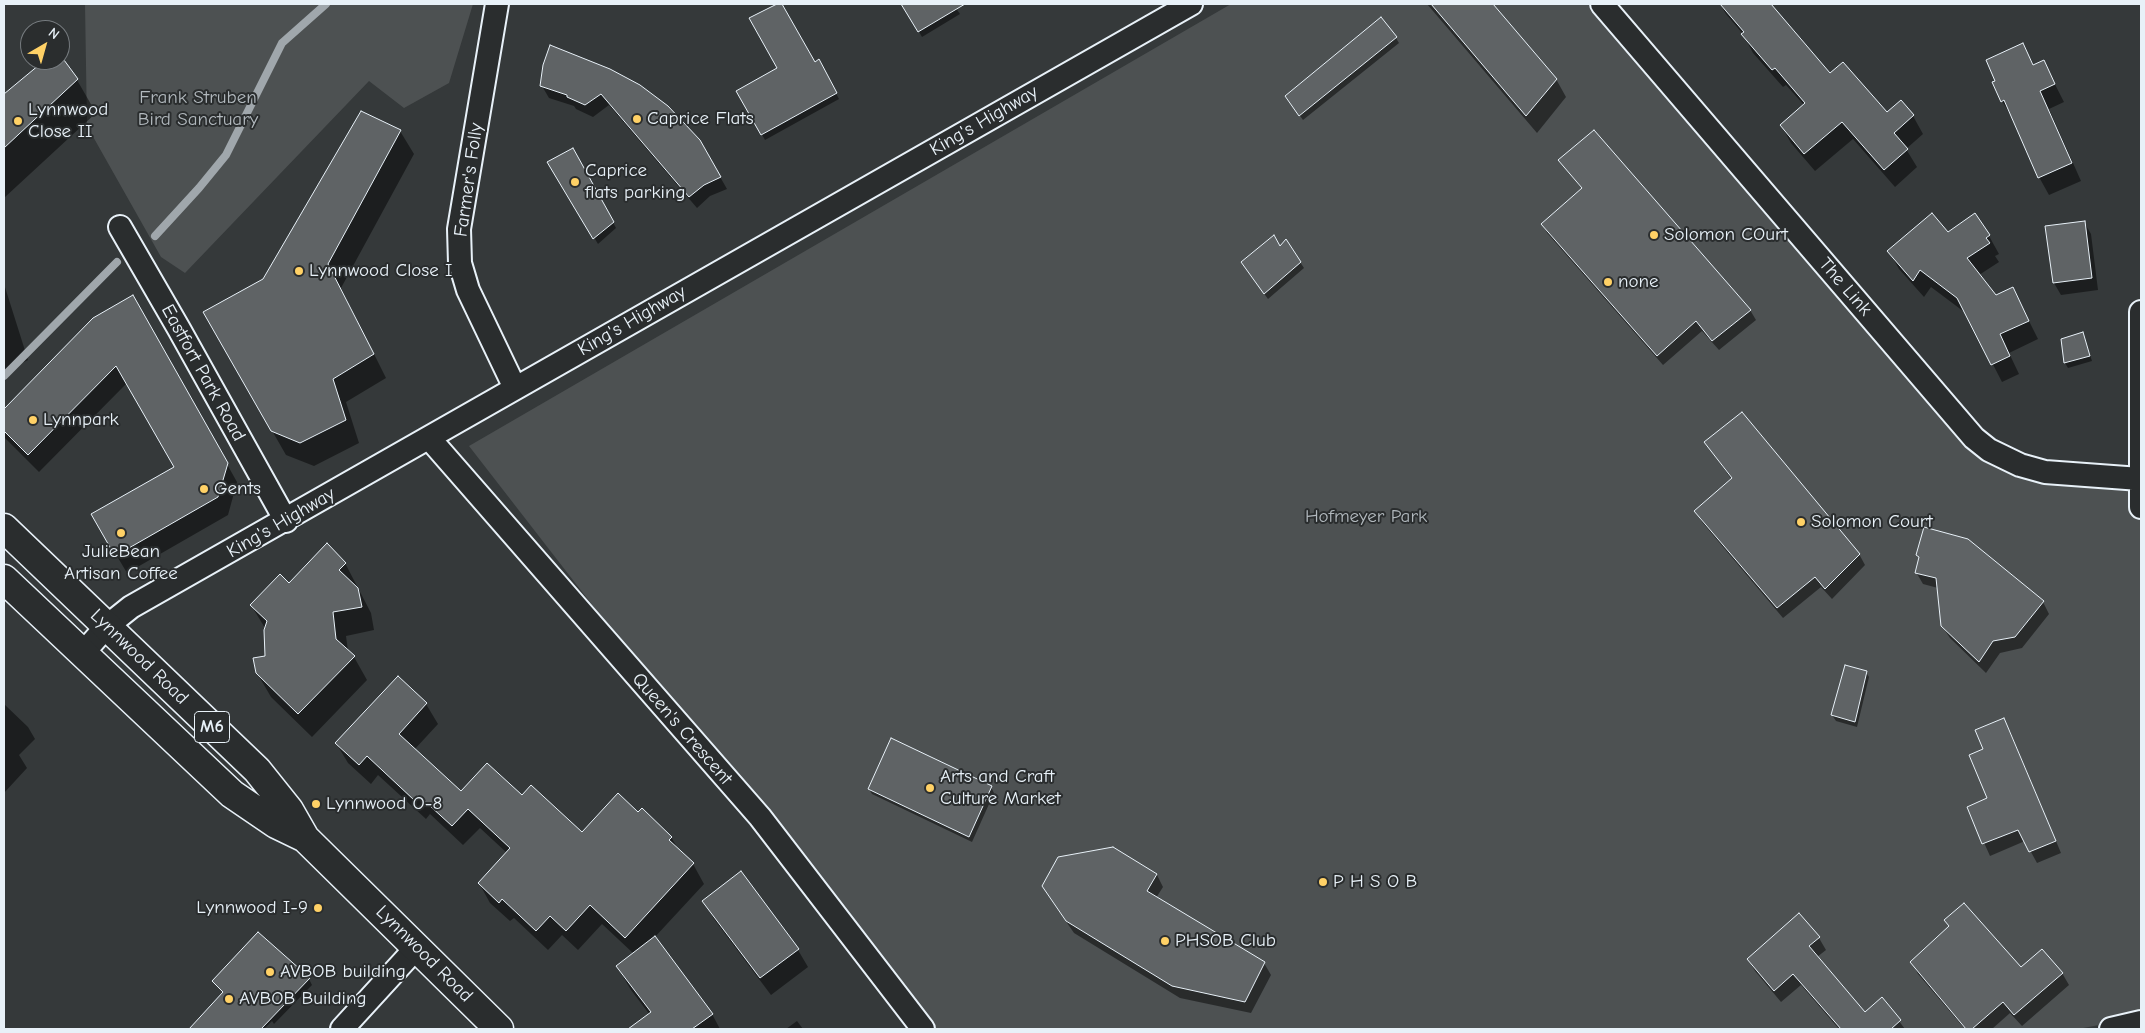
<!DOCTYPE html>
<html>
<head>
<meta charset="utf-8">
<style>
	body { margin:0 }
	#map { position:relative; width:2145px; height:1033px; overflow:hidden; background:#35393a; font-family:"Comic Neue",sans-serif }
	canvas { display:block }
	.frame { position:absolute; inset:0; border:5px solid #e8f1f8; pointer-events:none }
	.north { position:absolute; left:20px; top:20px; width:50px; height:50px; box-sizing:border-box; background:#2a2d2e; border:1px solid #767b7f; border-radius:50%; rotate:38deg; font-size:14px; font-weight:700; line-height:20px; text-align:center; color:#e8f1f8 }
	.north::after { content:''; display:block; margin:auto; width:18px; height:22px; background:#ffd166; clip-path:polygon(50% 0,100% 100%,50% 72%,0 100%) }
</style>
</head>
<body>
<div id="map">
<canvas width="2145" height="1033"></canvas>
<div class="frame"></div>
<div class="north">N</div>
</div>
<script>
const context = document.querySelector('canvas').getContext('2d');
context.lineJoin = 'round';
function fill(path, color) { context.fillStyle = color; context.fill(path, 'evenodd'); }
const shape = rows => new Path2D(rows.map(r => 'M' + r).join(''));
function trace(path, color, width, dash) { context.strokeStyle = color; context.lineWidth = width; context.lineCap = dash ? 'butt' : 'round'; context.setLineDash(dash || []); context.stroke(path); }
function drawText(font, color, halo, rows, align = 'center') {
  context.font = font + ' "Comic Neue",sans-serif'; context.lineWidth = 4; context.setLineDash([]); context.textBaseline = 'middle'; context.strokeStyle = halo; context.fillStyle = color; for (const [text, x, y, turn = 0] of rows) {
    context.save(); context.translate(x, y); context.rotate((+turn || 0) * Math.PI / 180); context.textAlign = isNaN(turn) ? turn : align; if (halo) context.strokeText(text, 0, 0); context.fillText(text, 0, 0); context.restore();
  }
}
fill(shape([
	[85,4,473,4,449,83,404,108,369,81,185,273,161,257,87,126],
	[1231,4,1592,4,2003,458,2140,479,2141,1017,2078,1029,921,1029,469,446]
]), '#4d5152');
fill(shape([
	[781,4,814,64,819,61,839,99,765,140,738,91,778,68,751,18],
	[903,4,953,4,960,14,922,37],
	[1427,4,1491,4,1556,79,1566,97,1537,133],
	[1720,4,1766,4,1830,75,1887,114,1901,102,1913,116,1923,134,1906,149,1917,167,1895,187,1853,139,1815,171,1791,143,1781,125,1804,105,1786,85,1783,87,1753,53,1743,34,1726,14],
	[1396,38,1399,43,1303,120,1290,102],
	[2023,45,2034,65,2043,61,2064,102,2049,109,2081,181,2049,195,2039,177,2013,119,2002,101],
	[60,57,77,80,96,113,4,198,4,96,47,60,60,60],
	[542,86,639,86,699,140,727,189,710,196,697,208,609,105,593,117,576,109,574,106,549,98],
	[400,131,414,154,341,288,386,378,346,402,359,443,314,466,286,455,204,312,263,280],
	[573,150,616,228,598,244,549,162],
	[1560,161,1750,310,1756,320,1719,350,1702,331,1663,365,1548,234,1542,224,1582,189],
	[2084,222,2091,234,2098,290,2061,295,2054,283],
	[1948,233,1989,236,1999,254,1995,256,1999,262,1979,275,1996,297,2022,307,2038,339,2009,353,2019,374,2002,382,1967,314,1931,287,1924,297,1899,269,1889,251],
	[1280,248,1300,262,1304,268,1268,299,1246,268],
	[4,284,28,360,4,372],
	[133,297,237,482,228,515,127,573,92,514,175,468,127,383,39,472,4,437,4,410,94,319],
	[2083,334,2092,361,2068,368,2065,363],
	[1705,442,1859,554,1865,565,1832,599,1821,587,1783,618,1702,522,1696,512,1732,480],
	[1917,555,2043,602,2049,614,2022,648,2000,653,1986,673,1950,638,1942,626,1938,588,1923,584,1916,572,1920,559],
	[345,563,371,613,374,630,346,636,348,651,354,657,367,680,312,737,271,697,257,673,267,657,265,628,251,605,289,584],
	[1866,672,1869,677,1857,727,1836,721,1832,715],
	[398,678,426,704,438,724,414,750,461,793,522,797,582,834,638,814,671,837,680,852,693,864,704,884,654,938,712,1014,720,1029,630,1029,650,1015,631,990,617,966,634,954,602,924,578,950,562,935,548,950,514,918,510,921,490,903,479,883,507,853,480,828,463,845,430,814,426,819,378,775,371,784,348,763,336,743],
	[4,701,4,704,28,727,35,739,19,755,27,768,4,793],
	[2003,719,2010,731,2061,853,2037,863,2025,841,1990,856,1968,807,1989,799,1985,750],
	[991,787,994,793,972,842,872,794,869,789],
	[1113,849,1157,875,1163,887,1156,898,1264,963,1271,975,1251,1013,1180,998,1074,933,1050,898],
	[704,901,798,950,808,967,771,995,714,919],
	[1799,915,1819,938,1826,950,1817,957,1865,1013,1882,999,1905,1029,1839,1029,1801,985,1781,1002,1755,971,1748,959],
	[1946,920,2021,969,2062,973,2069,985,2022,1026,2010,1013,1992,1029,1965,1029,1918,974,1912,962,1950,928],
	[309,979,312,985,274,1024,272,1021,264,1029,190,1029,224,993,213,982],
	[797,1021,803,1029,786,1029]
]), '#0007');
trace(shape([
	[155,236,199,188,226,155,282,43,326,4],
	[4,376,117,262]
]), '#a0a7ac', 8);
const building = shape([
	[777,4,782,4,815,62,819,59,837,93,761,135,736,91,777,68,749,18,777,4],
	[901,4,965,4,918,32,901,4],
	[1431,4,1493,4,1557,79,1526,116,1431,4],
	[1720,4,1771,4,1830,73,1843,62,1887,112,1901,100,1914,115,1894,133,1908,149,1884,170,1842,122,1804,154,1780,125,1805,103,1775,68,1772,70,1741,34,1744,32,1720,4],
	[1381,17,1397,37,1299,116,1285,96,1381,17],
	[2023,43,2033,65,2044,60,2055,84,2040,91,2072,163,2038,178,2004,100,2001,102,1992,82,1995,81,1986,60,2023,43],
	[550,45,610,69,640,85,668,106,700,140,721,177,704,185,689,197,601,94,585,105,567,97,567,95,540,86,543,65,550,45],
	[45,60,64,60,78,79,4,148,4,94,45,60],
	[361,111,401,130,328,264,374,354,333,379,346,420,300,443,271,431,203,312,263,279,361,111],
	[1594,130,1751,310,1712,341,1696,321,1657,356,1541,224,1582,188,1558,160,1594,130],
	[573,148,614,222,593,239,547,162,573,148],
	[1932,213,1948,232,1975,213,1990,235,1986,238,1990,243,1967,258,1996,295,2013,287,2029,321,2000,334,2010,356,1991,365,1957,298,1920,270,1913,281,1887,251,1932,213],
	[2085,221,2092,278,2053,283,2045,226,2085,221],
	[1274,235,1280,246,1286,239,1301,262,1264,294,1241,262,1274,235],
	[133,295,228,463,218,497,115,556,91,514,174,467,116,366,28,455,4,431,4,409,93,318,133,295],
	[2083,332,2090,356,2064,363,2061,339,2083,332],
	[1742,412,1860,554,1825,589,1815,577,1777,608,1694,511,1732,478,1704,442,1742,412],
	[1924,527,1968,539,2044,601,2015,637,1993,641,1979,662,1941,626,1936,578,1915,573,1919,557,1916,555,1924,527],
	[327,543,346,563,339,570,358,588,362,607,333,612,336,639,355,656,298,714,256,673,253,658,265,656,264,630,267,621,250,605,280,574,289,583,327,543],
	[1845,665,1867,671,1855,722,1831,715,1845,665],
	[398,676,427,703,399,734,461,791,487,763,522,795,531,785,582,832,618,793,638,812,642,808,672,837,669,840,694,863,625,938,590,905,566,931,550,916,536,931,502,899,499,903,478,883,510,848,468,809,452,826,418,795,414,800,367,756,359,765,335,743,398,676],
	[2004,718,2056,841,2029,852,2018,830,1982,844,1967,807,1987,798,1969,755,1983,749,1975,730,2004,718],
	[891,738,992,786,969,837,868,789,891,738],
	[1113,847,1157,874,1147,891,1265,962,1245,1002,1172,986,1066,921,1042,886,1058,857,1113,847],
	[741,871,799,949,760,978,702,901,741,871],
	[1964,903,2021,967,2042,949,2063,973,2014,1015,2003,1002,1972,1029,1966,1029,1910,962,1949,926,1944,920,1964,903],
	[1799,913,1820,937,1809,946,1865,1012,1882,997,1901,1020,1891,1029,1841,1029,1793,974,1774,991,1747,959,1799,913],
	[258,932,310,978,261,1029,189,1029,223,992,212,981,258,932],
	[655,936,713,1014,692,1029,628,1029,651,1012,616,966,655,936]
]);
fill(building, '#5f6365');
trace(building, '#e8f1f8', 1);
const street = shape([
	[497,4,459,229,460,263,468,290,515,388],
	[1602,4,1974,438,1989,450,2020,465,2045,472,2140,479],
	[120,227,179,329,286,521],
	[2141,312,2141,507],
	[429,438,760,817,923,1029],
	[83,653,106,627,131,607,1191,4],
	[342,1029,417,947],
	[2111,1029,2141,1022]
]);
const primary = shape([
	[4,528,257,770,289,810,305,838,499,1029],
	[4,579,232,794,276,824,305,838]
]);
trace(street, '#e8f1f8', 26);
trace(primary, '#e8f1f8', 31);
trace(street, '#2a2d2e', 22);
trace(primary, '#2a2d2e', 28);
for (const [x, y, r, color] of [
	[637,119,5,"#ffd166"],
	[18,121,5,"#ffd166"],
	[575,182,5,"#ffd166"],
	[1654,235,5,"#ffd166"],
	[299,271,5,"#ffd166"],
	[1608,282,5,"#ffd166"],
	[33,420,5,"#ffd166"],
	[204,489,5,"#ffd166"],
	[1801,522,5,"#ffd166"],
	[121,533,5,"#ffd166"],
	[930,788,5,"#ffd166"],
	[316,804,5,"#ffd166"],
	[1323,882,5,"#ffd166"],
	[318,908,5,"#ffd166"],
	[1165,941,5,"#ffd166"],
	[270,972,5,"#ffd166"],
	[229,999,5,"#ffd166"]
]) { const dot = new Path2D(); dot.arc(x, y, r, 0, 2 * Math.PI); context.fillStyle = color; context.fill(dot); trace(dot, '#2a2d2e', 2); }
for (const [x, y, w] of [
	[212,727,35]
]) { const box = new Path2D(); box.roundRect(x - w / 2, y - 15.5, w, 31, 4); context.fillStyle = '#2a2d2e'; context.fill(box); trace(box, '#e8f1f8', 1); }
drawText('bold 18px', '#e8f1f8', null, [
	["M6",212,727]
]);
drawText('19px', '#b2b9be', '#2a2d2e', [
	["Frank Struben",198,98],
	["Bird Sanctuary",198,120],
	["Hofmeyer Park",1366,517]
]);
drawText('19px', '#e8f1f8', '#2a2d2e', [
	["Lynnwood",28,110],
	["Close II",28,132],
	["Caprice Flats",647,119],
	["Caprice",585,171],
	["flats parking",585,193],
	["Solomon COurt",1664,235],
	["Lynnwood Close I",309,271],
	["none",1618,282],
	["Lynnpark",43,420],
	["Gents",214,489],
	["Solomon Court",1811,522],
	["JulieBean",121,552,"center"],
	["Artisan Coffee",121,574,"center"],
	["Arts and Craft",940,777],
	["Culture Market",940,799],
	["Lynnwood O-8",326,804],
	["P H S O B",1333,882],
	["Lynnwood I-9",308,908,"right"],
	["PHSOB Club",1175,941],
	["AVBOB building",280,972],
	["AVBOB Building",239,999]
], 'left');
drawText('19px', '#e8f1f8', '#2a2d2e', [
	["King's Highway",984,121,-30],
	["Farmer's Folly",469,180,-82],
	["The Link",1845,287,49],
	["King's Highway",632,321,-30],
	["Eastfort Park Road",203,373,61],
	["King's Highway",281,523,-30],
	["Lynnwood Road",139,657,44],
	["Queen's Crescent",682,729,49],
	["Lynnwood Road",424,954,45]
]);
</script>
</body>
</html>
